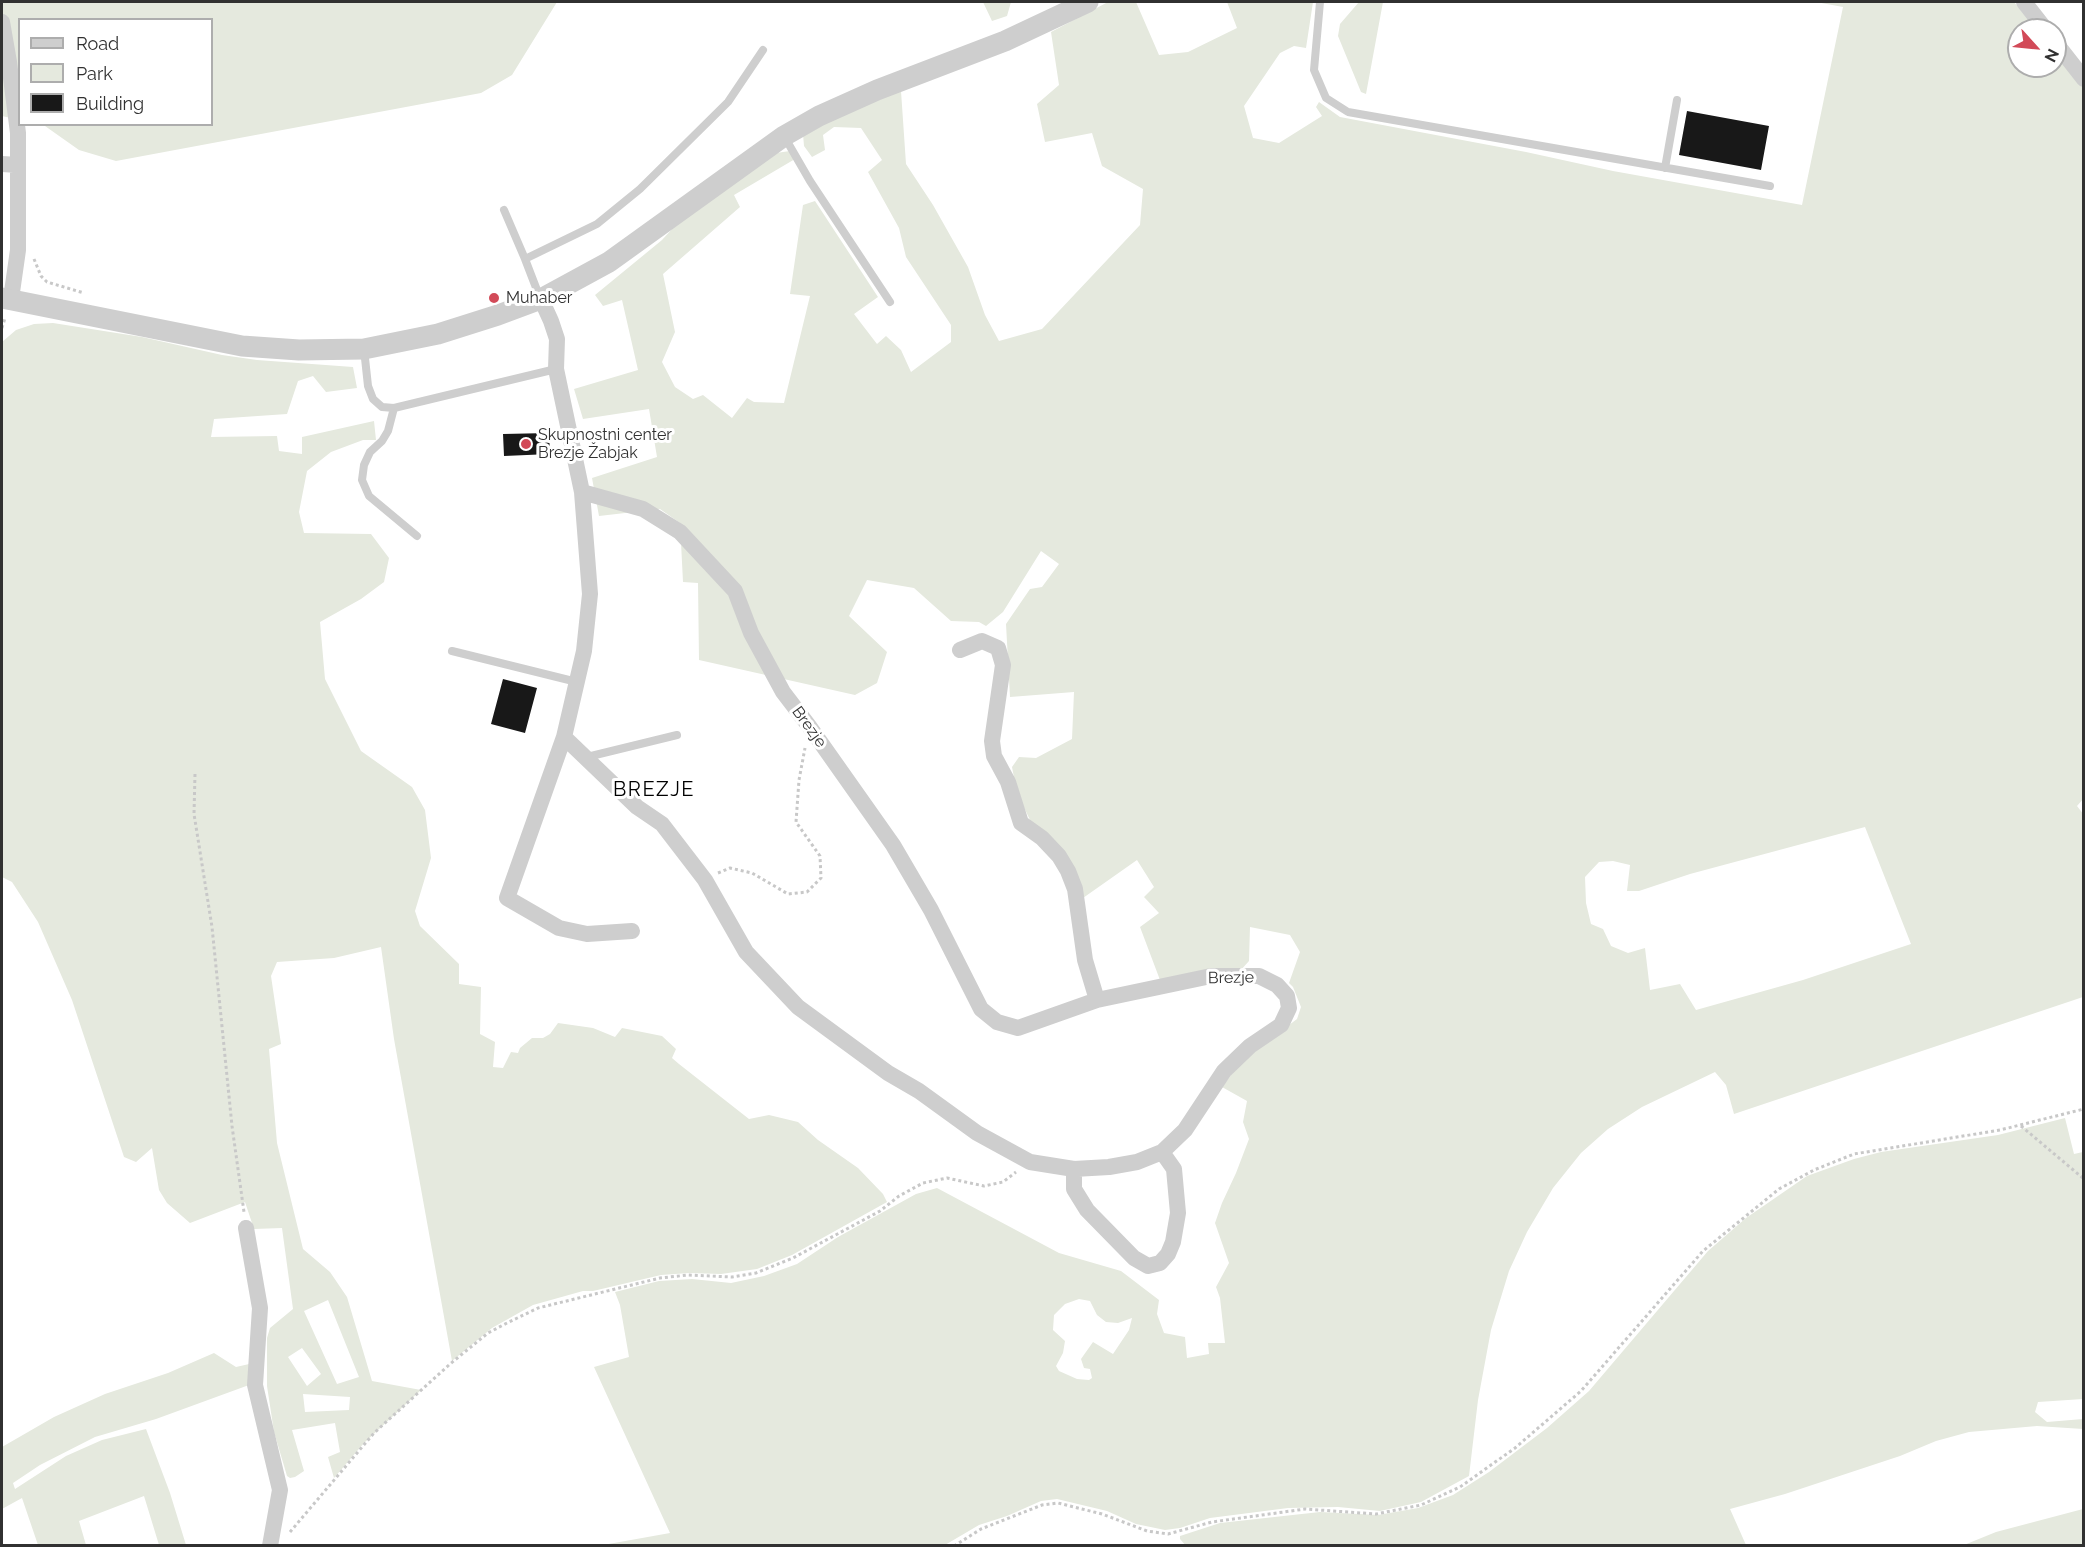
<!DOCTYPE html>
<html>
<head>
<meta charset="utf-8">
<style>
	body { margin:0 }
	#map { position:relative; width:2085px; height:1547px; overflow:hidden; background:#fff; font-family:Raleway,sans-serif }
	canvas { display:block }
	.frame { position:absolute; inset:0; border:3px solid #313131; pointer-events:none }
	.legend { position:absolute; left:18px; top:18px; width:195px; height:108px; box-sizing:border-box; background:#fff; border:2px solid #adadad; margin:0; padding:8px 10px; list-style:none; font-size:18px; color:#313131 }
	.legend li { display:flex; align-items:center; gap:12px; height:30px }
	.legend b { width:30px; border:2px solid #adadad }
	.north { position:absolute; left:2007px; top:18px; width:60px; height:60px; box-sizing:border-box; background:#fff; border:2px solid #adadad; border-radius:50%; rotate:117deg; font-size:16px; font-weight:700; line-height:24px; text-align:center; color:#313131 }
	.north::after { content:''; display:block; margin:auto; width:21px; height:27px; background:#d24a58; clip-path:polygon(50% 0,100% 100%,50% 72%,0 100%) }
</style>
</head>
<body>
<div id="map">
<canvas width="2085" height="1547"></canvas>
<div class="frame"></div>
<ul class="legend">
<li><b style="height:8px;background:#cecece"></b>Road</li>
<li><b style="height:16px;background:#e5e9de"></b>Park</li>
<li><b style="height:16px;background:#181818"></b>Building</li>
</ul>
<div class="north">N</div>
</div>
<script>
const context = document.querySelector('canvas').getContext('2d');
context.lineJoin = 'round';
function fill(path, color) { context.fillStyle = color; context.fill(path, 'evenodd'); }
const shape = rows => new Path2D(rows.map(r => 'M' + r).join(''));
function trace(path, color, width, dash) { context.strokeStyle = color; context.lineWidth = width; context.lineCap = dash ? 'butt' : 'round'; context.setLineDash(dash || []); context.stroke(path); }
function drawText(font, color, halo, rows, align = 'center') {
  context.font = font + ' Raleway,sans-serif'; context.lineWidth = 6; context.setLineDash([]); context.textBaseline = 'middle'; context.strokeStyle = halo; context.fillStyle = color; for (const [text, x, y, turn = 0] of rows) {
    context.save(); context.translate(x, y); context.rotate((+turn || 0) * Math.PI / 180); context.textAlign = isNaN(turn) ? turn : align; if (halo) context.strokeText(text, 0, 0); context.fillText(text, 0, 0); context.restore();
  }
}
fill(shape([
	[2,2,557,2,512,75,481,93,116,161,79,150,45,126,39,125,212,124,212,20,20,20,19,120,2,116],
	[983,2,1011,2,1007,16,992,21],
	[1108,2,1136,2,1159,55,1188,52,1237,28,1227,2,1313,2,1306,48,1294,46,1280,53,1244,106,1253,138,1279,143,1322,116,1316,107,1319,102,1340,117,1526,152,1613,171,1802,205,1843,7,1816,2,2014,2,2037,30,2019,30,2019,66,2055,66,2055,52,2083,87,2084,798,2077,806,2084,815,2083,997,1734,1114,1726,1085,1715,1072,1642,1107,1608,1129,1581,1153,1553,1188,1527,1232,1509,1271,1491,1330,1478,1400,1469,1476,1421,1502,1380,1511,1338,1507,1288,1508,1210,1518,1180,1528,1165,1530,1136,1524,1107,1511,1057,1499,1041,1501,1007,1516,979,1525,945,1545,603,1545,670,1533,594,1367,629,1357,620,1305,615,1292,659,1281,692,1279,731,1283,764,1276,797,1264,838,1237,916,1194,937,1188,1059,1253,1121,1271,1159,1300,1157,1314,1164,1333,1185,1337,1187,1358,1209,1354,1208,1343,1225,1343,1220,1298,1216,1287,1229,1263,1215,1223,1222,1203,1236,1173,1249,1139,1243,1122,1247,1101,1222,1087,1234,1071,1252,1053,1297,1019,1301,1007,1293,987,1289,983,1300,952,1290,935,1250,927,1249,961,1240,971,1160,980,1140,927,1159,913,1144,897,1154,887,1137,860,1083,898,1031,822,1017,793,1012,767,1019,757,1036,758,1072,739,1074,692,1010,697,1006,624,1030,589,1042,587,1059,564,1041,551,1003,612,986,626,979,622,951,621,914,588,867,580,849,616,887,652,877,683,855,695,699,660,698,583,683,582,680,523,660,509,599,516,592,478,657,457,649,409,583,419,574,389,638,370,622,300,603,306,595,295,662,240,685,215,776,153,790,151,795,159,734,195,740,207,663,274,675,332,662,362,675,387,693,399,703,395,732,418,747,398,754,402,784,403,810,296,790,294,803,205,815,201,878,297,854,314,877,344,886,336,901,350,911,372,951,342,951,325,906,257,899,228,868,172,882,160,861,128,834,127,823,135,825,150,812,157,804,146,803,134,851,110,901,91,906,164,933,205,968,267,985,315,999,341,1042,329,1140,225,1143,189,1102,166,1092,133,1045,142,1037,104,1059,85,1051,32],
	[1865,827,1911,944,1803,980,1696,1010,1680,984,1650,990,1645,948,1628,953,1611,946,1603,929,1591,924,1586,903,1585,877,1599,862,1613,861,1630,865,1627,891,1639,891,1690,874],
	[1079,1299,1090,1301,1097,1315,1106,1322,1118,1323,1132,1318,1129,1330,1113,1354,1093,1342,1081,1359,1084,1368,1090,1369,1092,1378,1089,1380,1077,1379,1059,1371,1056,1366,1063,1353,1065,1341,1053,1330,1054,1315,1065,1304],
	[1359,2,1383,2,1366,94,1361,92,1338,36,1340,24],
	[53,323,142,337,222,355,257,360,353,367,357,388,326,392,313,376,298,381,287,414,214,419,211,437,277,436,279,451,302,454,302,437,374,421,376,440,363,440,331,452,307,471,299,512,304,533,371,534,389,558,384,582,361,599,320,622,325,679,361,751,412,787,425,810,431,858,415,911,420,926,459,964,459,984,481,987,480,1034,495,1042,493,1067,503,1068,511,1052,518,1053,520,1048,532,1038,543,1038,550,1034,558,1023,593,1028,615,1037,622,1028,662,1036,676,1049,672,1058,679,1064,749,1119,769,1115,798,1122,818,1140,858,1168,883,1194,887,1202,792,1255,757,1269,721,1274,689,1273,661,1275,593,1291,583,1291,533,1305,492,1328,452,1361,394,1039,381,947,334,958,277,962,271,976,281,1044,269,1049,277,1143,303,1249,330,1272,347,1297,372,1381,421,1390,364,1443,334,1478,328,1457,340,1452,335,1423,292,1430,304,1471,295,1477,290,1478,287,1476,274,1432,267,1386,267,1338,270,1328,293,1309,282,1228,254,1229,245,1202,190,1223,167,1203,159,1190,152,1148,136,1162,124,1157,72,1000,38,922,12,882,2,877,2,342,16,330,34,324],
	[328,1300,359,1377,337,1384,304,1311],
	[302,1348,321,1374,307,1386,288,1357],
	[303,1394,350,1397,349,1410,305,1412],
	[2065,1118,2074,1154,2083,1152,2083,1399,2038,1402,2035,1412,2047,1422,2083,1419,2083,1429,2037,1426,1969,1432,1936,1441,1900,1456,1785,1494,1730,1509,1746,1545,1186,1546,1180,1539,1180,1536,1220,1523,1320,1512,1378,1515,1418,1508,1453,1495,1489,1472,1547,1428,1589,1391,1708,1251,1746,1218,1807,1176,1854,1159,1881,1152,1998,1135],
	[214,1353,236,1367,258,1362,249,1385,156,1419,95,1437,40,1465,13,1483,15,1489,66,1456,102,1440,146,1429,170,1493,186,1545,159,1545,144,1496,79,1521,86,1545,38,1545,22,1498,2,1509,2,1447,54,1417,105,1394,168,1373],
	[2083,1509,2083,1545,1964,1545,1996,1532]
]), '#e5e9de');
fill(shape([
	[1687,111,1769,126,1761,170,1679,155],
	[549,433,550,454,504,456,503,434],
	[503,679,537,688,525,733,491,724]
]), '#181818');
trace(shape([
	[34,259,41,276,47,282,84,293],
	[2,328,5,318],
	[195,774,194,814,212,927,232,1126,244,1212],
	[718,873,730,868,752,873,788,894,807,892,821,878,820,856,796,822,799,780,805,748],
	[2021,1126,2084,1179],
	[290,1532,374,1433,450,1364,488,1333,507,1323,538,1308,660,1278,688,1275,732,1277,756,1273,793,1258,880,1211,899,1196,923,1183,947,1178,984,1186,1003,1182,1016,1172],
	[954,1546,981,1529,1042,1505,1058,1503,1102,1514,1147,1531,1168,1534,1212,1522,1305,1509,1376,1514,1421,1505,1460,1487,1515,1448,1581,1391,1703,1251,1779,1189,1814,1170,1854,1154,2000,1130,2084,1109]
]), '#c8c8c8', 3, [3, 3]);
trace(shape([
	[1320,2,1314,70,1326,98,1348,112,1770,186],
	[784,136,810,181,890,302],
	[1665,168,1677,100],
	[504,210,525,259],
	[540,298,525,259,597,224,640,189,728,102,763,50],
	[364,349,368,386,373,399,382,407,394,408,556,369],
	[394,408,388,431,382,441,370,452,364,465,362,480,369,496,417,536],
	[452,651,577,682],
	[587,757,677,735]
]), '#cecece', 8);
trace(shape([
	[2024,2,2046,30],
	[2,22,9,62,18,133,18,250,11,299],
	[2055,42,2084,79],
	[2,164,18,165],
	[541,299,551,321,557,339,556,369,582,492,590,594,584,651,564,737,507,898,559,928,587,934,632,931],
	[960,650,982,641,998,648,1003,665,992,741,994,756,1008,782,1021,823,1042,838,1059,856,1068,871,1075,889,1085,960,1097,1000],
	[564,737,637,807,662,824,705,880,746,952,798,1007,888,1073,919,1091,977,1133,1030,1162,1074,1169,1109,1167,1137,1162,1162,1152,1185,1130,1224,1071,1250,1046,1281,1025,1289,1008,1287,996,1277,985,1259,976,1211,976,1097,1000,1018,1028,997,1022,981,1009,931,910,893,845,809,726,783,692,751,633,735,591,680,532,643,509,582,492],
	[1074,1169,1074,1189,1087,1210,1134,1258,1148,1266,1160,1263,1168,1254,1173,1242,1178,1213,1174,1169,1162,1152],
	[246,1228,260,1308,255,1385,280,1490,270,1546]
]), '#cecece', 16);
trace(shape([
	[2,298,242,346,299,350,364,349,438,334,498,315,541,299,609,262,784,136,819,116,877,90,1005,41,1088,2]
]), '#cecece', 21);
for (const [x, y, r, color] of [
	[494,298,6,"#d24a58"],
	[526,444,6,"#d24a58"]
]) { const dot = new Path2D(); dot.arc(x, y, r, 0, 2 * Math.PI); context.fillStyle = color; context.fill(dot); trace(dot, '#fff', 2); }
drawText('16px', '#313131', '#fff', [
	["Muhaber",506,298],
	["Skupnostni center",538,435],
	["Brezje Žabjak",538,453]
], 'left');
drawText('16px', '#313131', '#fff', [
	["Brezje",809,727,54],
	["Brezje",1231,978,-1]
]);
context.letterSpacing = '1.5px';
drawText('20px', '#000', '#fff', [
	["BREZJE",654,790]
]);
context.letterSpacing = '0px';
</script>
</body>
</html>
